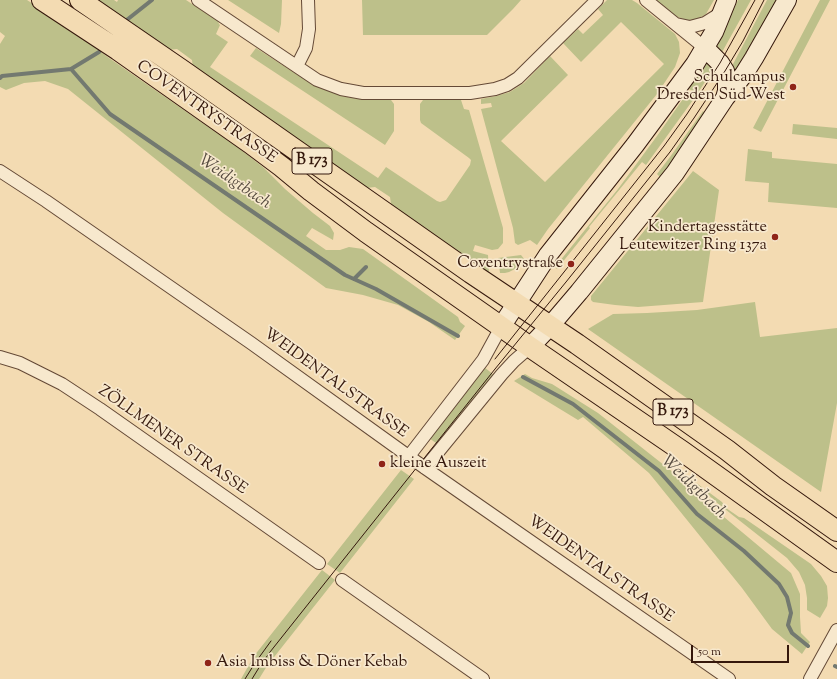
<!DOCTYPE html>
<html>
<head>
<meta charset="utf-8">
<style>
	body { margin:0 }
	#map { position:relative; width:837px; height:679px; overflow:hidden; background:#f3dbb2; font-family:"Sorts Mill Goudy",serif }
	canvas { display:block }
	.scale { position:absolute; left:691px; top:645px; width:98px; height:18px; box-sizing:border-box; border:2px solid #35180c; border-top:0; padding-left:5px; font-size:12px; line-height:14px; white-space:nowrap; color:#35180c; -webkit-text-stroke:3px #f7e8cd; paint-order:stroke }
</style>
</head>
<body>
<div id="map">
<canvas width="837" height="679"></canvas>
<div class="scale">50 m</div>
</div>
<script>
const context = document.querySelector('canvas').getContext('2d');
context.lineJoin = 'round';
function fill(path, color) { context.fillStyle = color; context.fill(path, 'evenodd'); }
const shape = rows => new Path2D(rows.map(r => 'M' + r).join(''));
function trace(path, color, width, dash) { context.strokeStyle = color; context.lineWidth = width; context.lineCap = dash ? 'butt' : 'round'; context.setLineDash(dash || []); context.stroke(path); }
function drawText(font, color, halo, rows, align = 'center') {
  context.font = font + ' "Sorts Mill Goudy",serif'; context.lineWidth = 3.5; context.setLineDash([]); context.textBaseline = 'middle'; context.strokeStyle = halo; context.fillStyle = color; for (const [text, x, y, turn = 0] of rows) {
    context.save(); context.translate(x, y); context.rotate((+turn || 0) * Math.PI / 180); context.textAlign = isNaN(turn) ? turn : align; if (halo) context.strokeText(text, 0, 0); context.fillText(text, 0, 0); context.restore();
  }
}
fill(shape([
	[0,0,27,0,90,41,89,43,109,58,240,149,263,167,285,189,313,213,330,226,334,233,333,240,312,228,306,236,326,250,340,250,349,247,363,249,458,317,460,322,465,326,455,340,429,322,398,305,363,295,326,288,223,213,68,89,45,81,24,83,6,90,0,87,0,44,5,36,0,32],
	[97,0,114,0,117,2,118,0,186,0,218,21,219,24,220,25,216,34,228,42,210,67,378,178,386,167,437,201,440,202,446,200,470,165,471,160,469,158,421,123,420,120,420,104,423,100,461,100,464,109,469,110,503,228,503,243,498,249,492,250,475,245,473,251,488,255,489,272,478,267,391,204,390,197,375,187,367,188,193,68,192,60,177,49,168,50],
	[228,0,282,0,281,24,279,33],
	[362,0,521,0,513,9,487,35,363,35],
	[607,0,632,0,637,3,675,34,679,42,680,53,675,67,657,94,548,229,537,245,530,240,518,245,515,243,513,228,481,109,492,107,491,103,481,104,481,99,496,96,510,92,524,83,550,56,568,75,501,141,545,182,664,64,621,22,581,62,563,43,578,29,583,34,603,15,598,9],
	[654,0,714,0,706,14,696,20,689,21,675,16],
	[738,0,751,0,721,54,715,47],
	[767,0,777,0,752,49,734,73,732,66],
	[820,0,830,0,761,132,753,128],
	[256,48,298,75,322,88,342,96,359,99,391,100,394,104,394,131,385,145,250,56],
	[708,60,715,67,693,100,646,165,642,162,589,227,590,228,557,269,555,267,618,189,657,136,685,96,691,99,695,92,689,89],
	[703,111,705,113,678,153,677,152,676,154,677,155,671,166,660,177,657,174,670,157],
	[793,124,837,128,837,139,792,134],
	[748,149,772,152,772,158,837,164,837,208,768,202,769,183,745,181],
	[693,171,719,190,703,302,638,307,615,305,593,302,591,300,591,296],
	[521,255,525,260,515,269,509,272,505,273,500,273,498,258],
	[755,302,760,337,837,328,837,403,821,492,588,329,613,314,647,313,697,310],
	[484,367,494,375,440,446,429,438],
	[525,374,532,378,552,384,598,413,674,473,718,512,791,573,800,594,800,617,801,633,810,642,802,654,772,629,742,588,649,473,583,417,578,420,514,381],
	[401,470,414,479,340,573,327,564],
	[695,482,722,502,726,508,739,517,744,518,811,564,821,576,827,586,828,598,827,606,820,618,807,610,807,598,805,585,799,572,787,558,716,502],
	[322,570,335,580,267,666,259,679,241,679,254,656]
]), '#bdc08a');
trace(shape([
	[124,23,128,19,152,0],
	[71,69,99,52,103,47],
	[0,78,2,76,71,69,110,114,345,275,376,289,458,336],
	[354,279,366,267],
	[523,377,573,404,659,471,697,514,744,551,779,584,787,597,791,613,788,625,792,633,808,646],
	[835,666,837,667]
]), '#737970', 4);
const street = shape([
	[198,0,317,80,341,89,363,93,470,93,495,89,507,85,518,78,597,0],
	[646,0,705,48],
	[676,24,690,27,705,23,721,13],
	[297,66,306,48,309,29,308,0],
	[0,171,46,201,251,343,425,468,729,679],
	[0,357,20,363,62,384,100,409,319,563],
	[409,456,483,360,501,327],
	[425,468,502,374,514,361,530,347],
	[342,580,483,679],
	[810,679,837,630]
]);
const secondary = shape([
	[705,48,720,63,725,71,727,80,727,91,725,98],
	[501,327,548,255,635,145,695,64,714,32,727,0],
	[530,347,550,326,579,292,675,173,725,98,744,74,754,58,787,0]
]);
const primary = shape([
	[42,0,118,50,250,143,282,167,311,191,366,232,530,347,682,451,837,562],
	[80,0,182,70,471,273,577,344,727,450,773,486,837,531]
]);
trace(street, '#644936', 14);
trace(secondary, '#35180c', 20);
trace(primary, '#35180c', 22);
trace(street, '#f7e8cd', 12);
trace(secondary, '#f7e8cd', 18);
trace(primary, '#f3dbb2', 20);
trace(shape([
	[495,359,664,146,687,114,720,63,755,0],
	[245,679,255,663,271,641],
	[252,679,260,666,270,652,495,369,566,282,670,152,694,118,725,71,743,41,764,0]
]), '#35180c', 1);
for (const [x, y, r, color] of [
	[793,87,4,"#8f2418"],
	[775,237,4,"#8f2418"],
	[571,264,4,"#8f2418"],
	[382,464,4,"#8f2418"],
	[208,663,4,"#8f2418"]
]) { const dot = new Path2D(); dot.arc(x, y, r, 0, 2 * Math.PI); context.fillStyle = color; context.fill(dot); trace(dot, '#f7e8cd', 1.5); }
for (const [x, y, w] of [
	[312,161,40],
	[673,412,40]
]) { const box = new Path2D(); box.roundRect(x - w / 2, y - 13, w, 26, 3); context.fillStyle = '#f7e8cd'; context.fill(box); trace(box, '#35180c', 1); }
drawText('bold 15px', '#35180c', null, [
	["B 173",312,161],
	["B 173",673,412]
]);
drawText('16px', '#35180c', '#f7e8cd', [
	["Schulcampus",785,78],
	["Dresden Süd-West",785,96],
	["Kindertagesstätte",767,228],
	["Leutewitzer Ring 137a",767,246],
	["Coventrystraße",563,264],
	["kleine Auszeit",390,464,"left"],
	["Asia Imbiss & Döner Kebab",216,663,"left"]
], 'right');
drawText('16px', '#35180c', '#f7e8cd', [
	["COVENTRYSTRASSE",206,113,35],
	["WEIDENTALSTRASSE",335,384,36],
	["ZÖLLMENER STRASSE",172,441,35],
	["WEIDENTALSTRASSE",600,570,35]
]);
drawText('italic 17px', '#54493e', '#f7e8cd', [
	["Weidigtbach",234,183,34],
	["Weidigtbach",693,488,44]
]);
</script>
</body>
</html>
